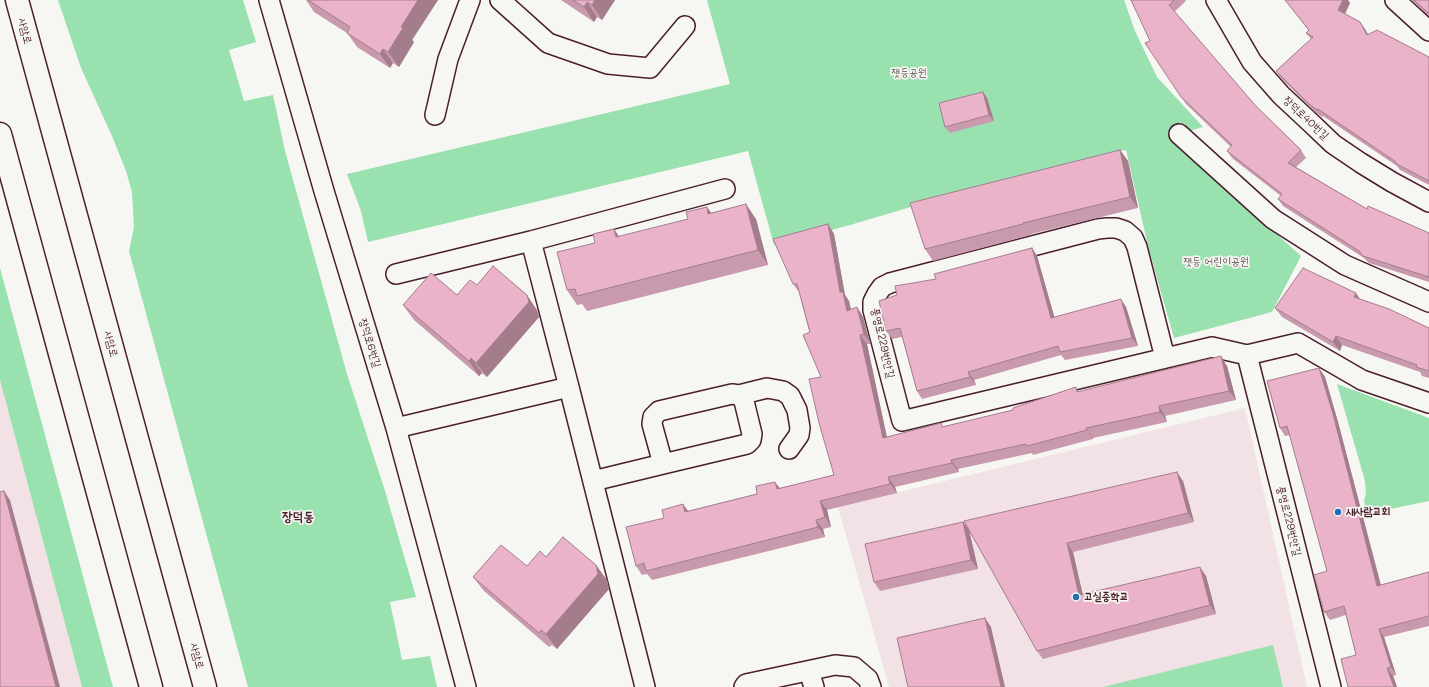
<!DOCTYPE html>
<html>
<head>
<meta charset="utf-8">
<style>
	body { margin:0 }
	canvas { display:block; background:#f6f6f2 }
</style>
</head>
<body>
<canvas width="1429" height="687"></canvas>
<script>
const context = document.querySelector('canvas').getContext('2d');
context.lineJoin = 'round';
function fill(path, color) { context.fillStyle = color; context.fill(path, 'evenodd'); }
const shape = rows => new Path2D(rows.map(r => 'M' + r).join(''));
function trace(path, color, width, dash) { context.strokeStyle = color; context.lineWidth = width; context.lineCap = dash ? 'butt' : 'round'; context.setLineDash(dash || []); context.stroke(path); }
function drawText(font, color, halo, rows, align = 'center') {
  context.font = font + ' Mali,"Poor Story",sans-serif'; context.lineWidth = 3.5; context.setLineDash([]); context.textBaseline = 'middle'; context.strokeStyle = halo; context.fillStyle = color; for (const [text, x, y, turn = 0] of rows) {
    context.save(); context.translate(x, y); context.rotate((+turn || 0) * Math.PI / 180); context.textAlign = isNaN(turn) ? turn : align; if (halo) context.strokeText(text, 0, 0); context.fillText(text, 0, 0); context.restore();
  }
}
fill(shape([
	[0,380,82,687,0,687],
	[1245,408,1307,687,889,687,838,507]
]), '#f2e2e6');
fill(shape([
	[58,0,243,0,256,42,229,50,244,101,273,95,285,151,347,374,385,491,416,597,390,602,402,660,430,656,437,687,248,687,129,251,134,227,132,192,126,171,112,136,81,68],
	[707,0,1124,0,1135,31,1157,77,1203,127,1169,137,1301,256,1272,312,1174,338,1149,250,1126,150,1012,177,850,225,774,245,748,151,368,242,361,211,347,174,730,84],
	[0,268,98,632,113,687,82,687,0,380],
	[1337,384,1429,418,1429,501,1366,514,1364,500,1366,494,1365,481],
	[1273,645,1283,687,1103,687]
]), '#99e1af');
const street = shape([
	[269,0,324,191,396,428,466,687],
	[500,0,548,43,608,64,650,68,685,26],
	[1216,0,1252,62,1281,95,1311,123,1333,144,1361,163,1392,182,1429,202],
	[1395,0,1429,31],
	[435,115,448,59,470,0],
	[1179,134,1273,219,1345,265,1429,302],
	[531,241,725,189],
	[1247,355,1331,687],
	[1165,358,1137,247,1133,238,1125,231,1116,228,1107,228,1098,229,890,283,882,287,877,294,873,302,873,310,902,421,1212,347,1247,355,1298,343,1362,380,1429,403],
	[569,387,645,687],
	[739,395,767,388,783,391,790,396,797,410,800,428,799,435,789,449],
	[396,428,569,387,531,241,396,274],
	[593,481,663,464,652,424,653,417,659,411,732,394,739,395,744,401,752,434,751,440,747,444,663,464],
	[809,671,814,687],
	[744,687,746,684,835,665,854,667,868,679,871,687]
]);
const primary = shape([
	[17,0,205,687],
	[0,134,151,687]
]);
trace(street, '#4a1f2b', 22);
trace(primary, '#4a1f2b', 25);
trace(street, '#f6f6f2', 19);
trace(primary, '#f6f6f2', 22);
fill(shape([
	[306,0,438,0,412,40,414,42,399,67,393,63,390,68,357,47,347,33,314,12],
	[561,0,615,0,602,20,597,17,594,22],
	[1131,0,1185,0,1186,1,1174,12,1255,105,1301,150,1306,158,1296,167,1367,209,1429,233,1429,282,1369,263,1364,258,1283,206,1278,199,1281,196,1232,158,1227,151,1231,147,1186,104,1145,43,1150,41],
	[1285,0,1348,0,1350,3,1345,14,1360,22,1368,34,1429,57,1429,185,1400,170,1397,166,1323,116,1322,117,1314,111,1281,78,1276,71,1311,39,1306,33,1309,31],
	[1411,0,1429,0,1429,16],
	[983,92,987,98,994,121,950,133,945,127],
	[1120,150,1128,161,1138,208,1031,234,1031,235,933,261,925,249],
	[707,207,711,213,756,219,768,265,587,311,582,304,577,305,567,290,595,243,614,229,619,237,688,219],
	[828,224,834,234,845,295,849,301,851,309,857,307,863,317,870,344,867,344,887,437,944,427,1013,410,1079,392,1227,366,1236,400,1165,416,1167,422,1093,438,1093,439,1033,455,1032,453,958,469,959,472,895,487,897,493,827,510,831,527,823,529,825,537,652,580,647,574,642,575,636,566,664,518,683,504,688,511,834,475,821,377,799,292,793,284],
	[1032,248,1037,256,1054,317,1126,307,1138,346,1065,360,1061,355,974,380,976,385,922,399,917,391,902,337,892,339,886,331,897,295,936,279],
	[477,285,537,310,539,317,487,377,482,373,479,376,414,320,403,305,457,295],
	[1360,299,1429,328,1429,378,1422,376,1420,372,1342,345,1340,351,1282,317,1275,308],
	[1319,368,1325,377,1338,422,1381,585,1429,572,1429,626,1384,637,1396,675,1393,676,1397,687,1348,687,1356,655,1346,615,1330,620,1324,612,1327,571,1290,435,1285,436,1280,428],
	[1183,481,1194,522,1073,552,1082,594,1206,576,1216,614,1043,659,1037,651,964,521],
	[963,522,969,530,978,569,880,591,874,582],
	[546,557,607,580,609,589,557,649,552,645,549,647,484,591,473,577,527,566]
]), '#c99aad');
fill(shape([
	[418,0,438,0,412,40,414,42,399,67,388,52,401,27],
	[595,0,615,0,602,20,592,5],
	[1343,0,1348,0,1350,3,1343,18,1338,10],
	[587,2,597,17,594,22,584,7],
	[1360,22,1365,29,1372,42,1367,35],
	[383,49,393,63,390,68,380,54],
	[983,92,987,98,994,121,989,115],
	[1120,150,1128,161,1138,208,1130,197],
	[746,204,756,219,768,265,758,250],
	[707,207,717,221,708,214],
	[828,224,834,234,845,295,849,301,853,320,847,311,840,292],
	[614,229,624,244,616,237],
	[1032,248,1037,256,1057,326,1051,318],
	[1356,293,1362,302,1354,297],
	[527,295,537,310,539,317,487,377,476,363],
	[1121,299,1126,307,1138,346,1132,338],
	[857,307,863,317,870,344,864,334],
	[860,335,867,344,889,448,883,438],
	[1336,336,1342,345,1340,351,1333,342],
	[1221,356,1227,366,1236,400,1229,391],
	[471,358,482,373,479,376,469,361],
	[1319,368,1325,377,1338,422,1383,594,1377,586],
	[968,372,974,380,976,385,970,377],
	[1159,406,1165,416,1167,422,1160,412],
	[1086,428,1093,438,1093,439,1087,430],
	[951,460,958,469,959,472,952,463],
	[1177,472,1183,481,1194,522,1188,513],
	[888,477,895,487,897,493,890,484],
	[775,482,782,491,777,489],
	[4,491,10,500,60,687,56,687],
	[820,501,827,510,831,527,825,517],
	[683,504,690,514,685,512],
	[816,520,823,529,825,537,818,527],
	[963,522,969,530,978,569,971,560],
	[1067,543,1073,552,1085,604,1079,595],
	[596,565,607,580,609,589,557,649,546,634],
	[1200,567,1206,576,1216,614,1210,605],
	[985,618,991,627,1005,687,1001,687],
	[1379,629,1384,637,1396,675,1391,667],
	[1387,668,1393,676,1397,687,1394,687]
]), '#a47d8d');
const building = shape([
	[308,0,418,0,401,27,403,28,388,52,383,49,380,54,347,33,350,27,308,0],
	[573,0,595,0,592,5,587,2,584,7,573,0],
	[1131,0,1174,0,1169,5,1255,105,1301,150,1288,163,1367,209,1368,206,1429,233,1429,277,1363,256,1359,251,1278,199,1282,194,1227,151,1232,145,1181,97,1145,43,1150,41,1131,0],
	[1285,0,1343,0,1338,10,1360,22,1367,35,1377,30,1429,57,1429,181,1395,163,1396,162,1318,109,1317,110,1309,104,1276,71,1313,37,1306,33,1309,30,1285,0],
	[1414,0,1429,0,1429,13,1427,12,1414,0],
	[983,92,989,115,945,127,939,103,983,92],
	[1120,150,1130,197,1023,223,1023,224,925,249,910,203,1120,150],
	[746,204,758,250,577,296,575,289,567,290,557,252,595,243,593,234,614,229,616,237,688,219,686,212,707,207,708,214,746,204],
	[828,224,840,292,843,292,847,311,857,307,864,334,860,335,883,438,941,423,942,427,1013,410,1013,408,1076,387,1077,392,1221,356,1229,391,1159,406,1160,412,1086,428,1087,430,1027,446,1026,444,951,460,952,463,888,477,890,484,820,501,825,517,816,520,818,527,646,571,644,563,636,566,626,527,664,518,662,510,683,504,685,512,757,494,756,486,775,482,777,489,834,475,819,423,809,379,821,377,803,335,810,332,797,284,793,284,773,239,828,224],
	[1032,248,1051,318,1121,299,1132,338,1060,352,1058,346,968,372,970,377,917,391,900,328,886,331,879,301,897,295,895,286,936,279,934,274,1032,248],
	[493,266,527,295,529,302,476,363,471,358,469,361,403,305,431,273,457,295,470,280,477,285,493,266],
	[1303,268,1356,293,1354,297,1389,309,1429,328,1429,371,1416,367,1417,365,1336,336,1333,342,1275,308,1303,268],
	[1319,368,1333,414,1377,586,1429,572,1429,616,1379,629,1391,667,1387,668,1394,687,1348,687,1341,659,1356,655,1344,606,1324,612,1314,575,1327,571,1287,426,1280,428,1267,381,1319,368],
	[1177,472,1188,513,1067,543,1079,595,1200,567,1210,605,1037,651,964,521,1177,472],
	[4,491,56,687,0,687,0,492,4,491],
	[963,522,971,560,874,582,865,544,963,522],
	[563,537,596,565,598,574,546,634,541,630,539,633,473,577,501,545,527,566,540,551,546,557,563,537],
	[985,618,1001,687,908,687,897,638,985,618]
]);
fill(building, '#eab3c9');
trace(building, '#a47d8d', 1);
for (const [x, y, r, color] of [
	[1338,512,4,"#1f6fb2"],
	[1076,597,4,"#1f6fb2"]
]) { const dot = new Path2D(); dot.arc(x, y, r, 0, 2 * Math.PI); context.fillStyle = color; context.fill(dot); trace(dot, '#f6f6f2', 1.5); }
drawText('11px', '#4a1f2b', '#f6f6f2', [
	["사암로",25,31,75],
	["장덕로40번길",1306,118,43],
	["장덕로6번길",370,343,73],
	["풍영로229번안길",883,343,77],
	["사암로",111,344,75],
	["풍영로229번안길",1289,521,76],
	["사암로",197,656,75]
]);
drawText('11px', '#5e504c', '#f6f6f2', [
	["잿등공원",909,73],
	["잿등 어린이공원",1216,262]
]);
drawText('bold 11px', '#4a1f2b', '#f6f6f2', [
	["새사람교회",1346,512],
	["고실중학교",1084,597]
], 'left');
drawText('bold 13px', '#4a1f2b', '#f6f6f2', [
	["장덕동",298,517]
]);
</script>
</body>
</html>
